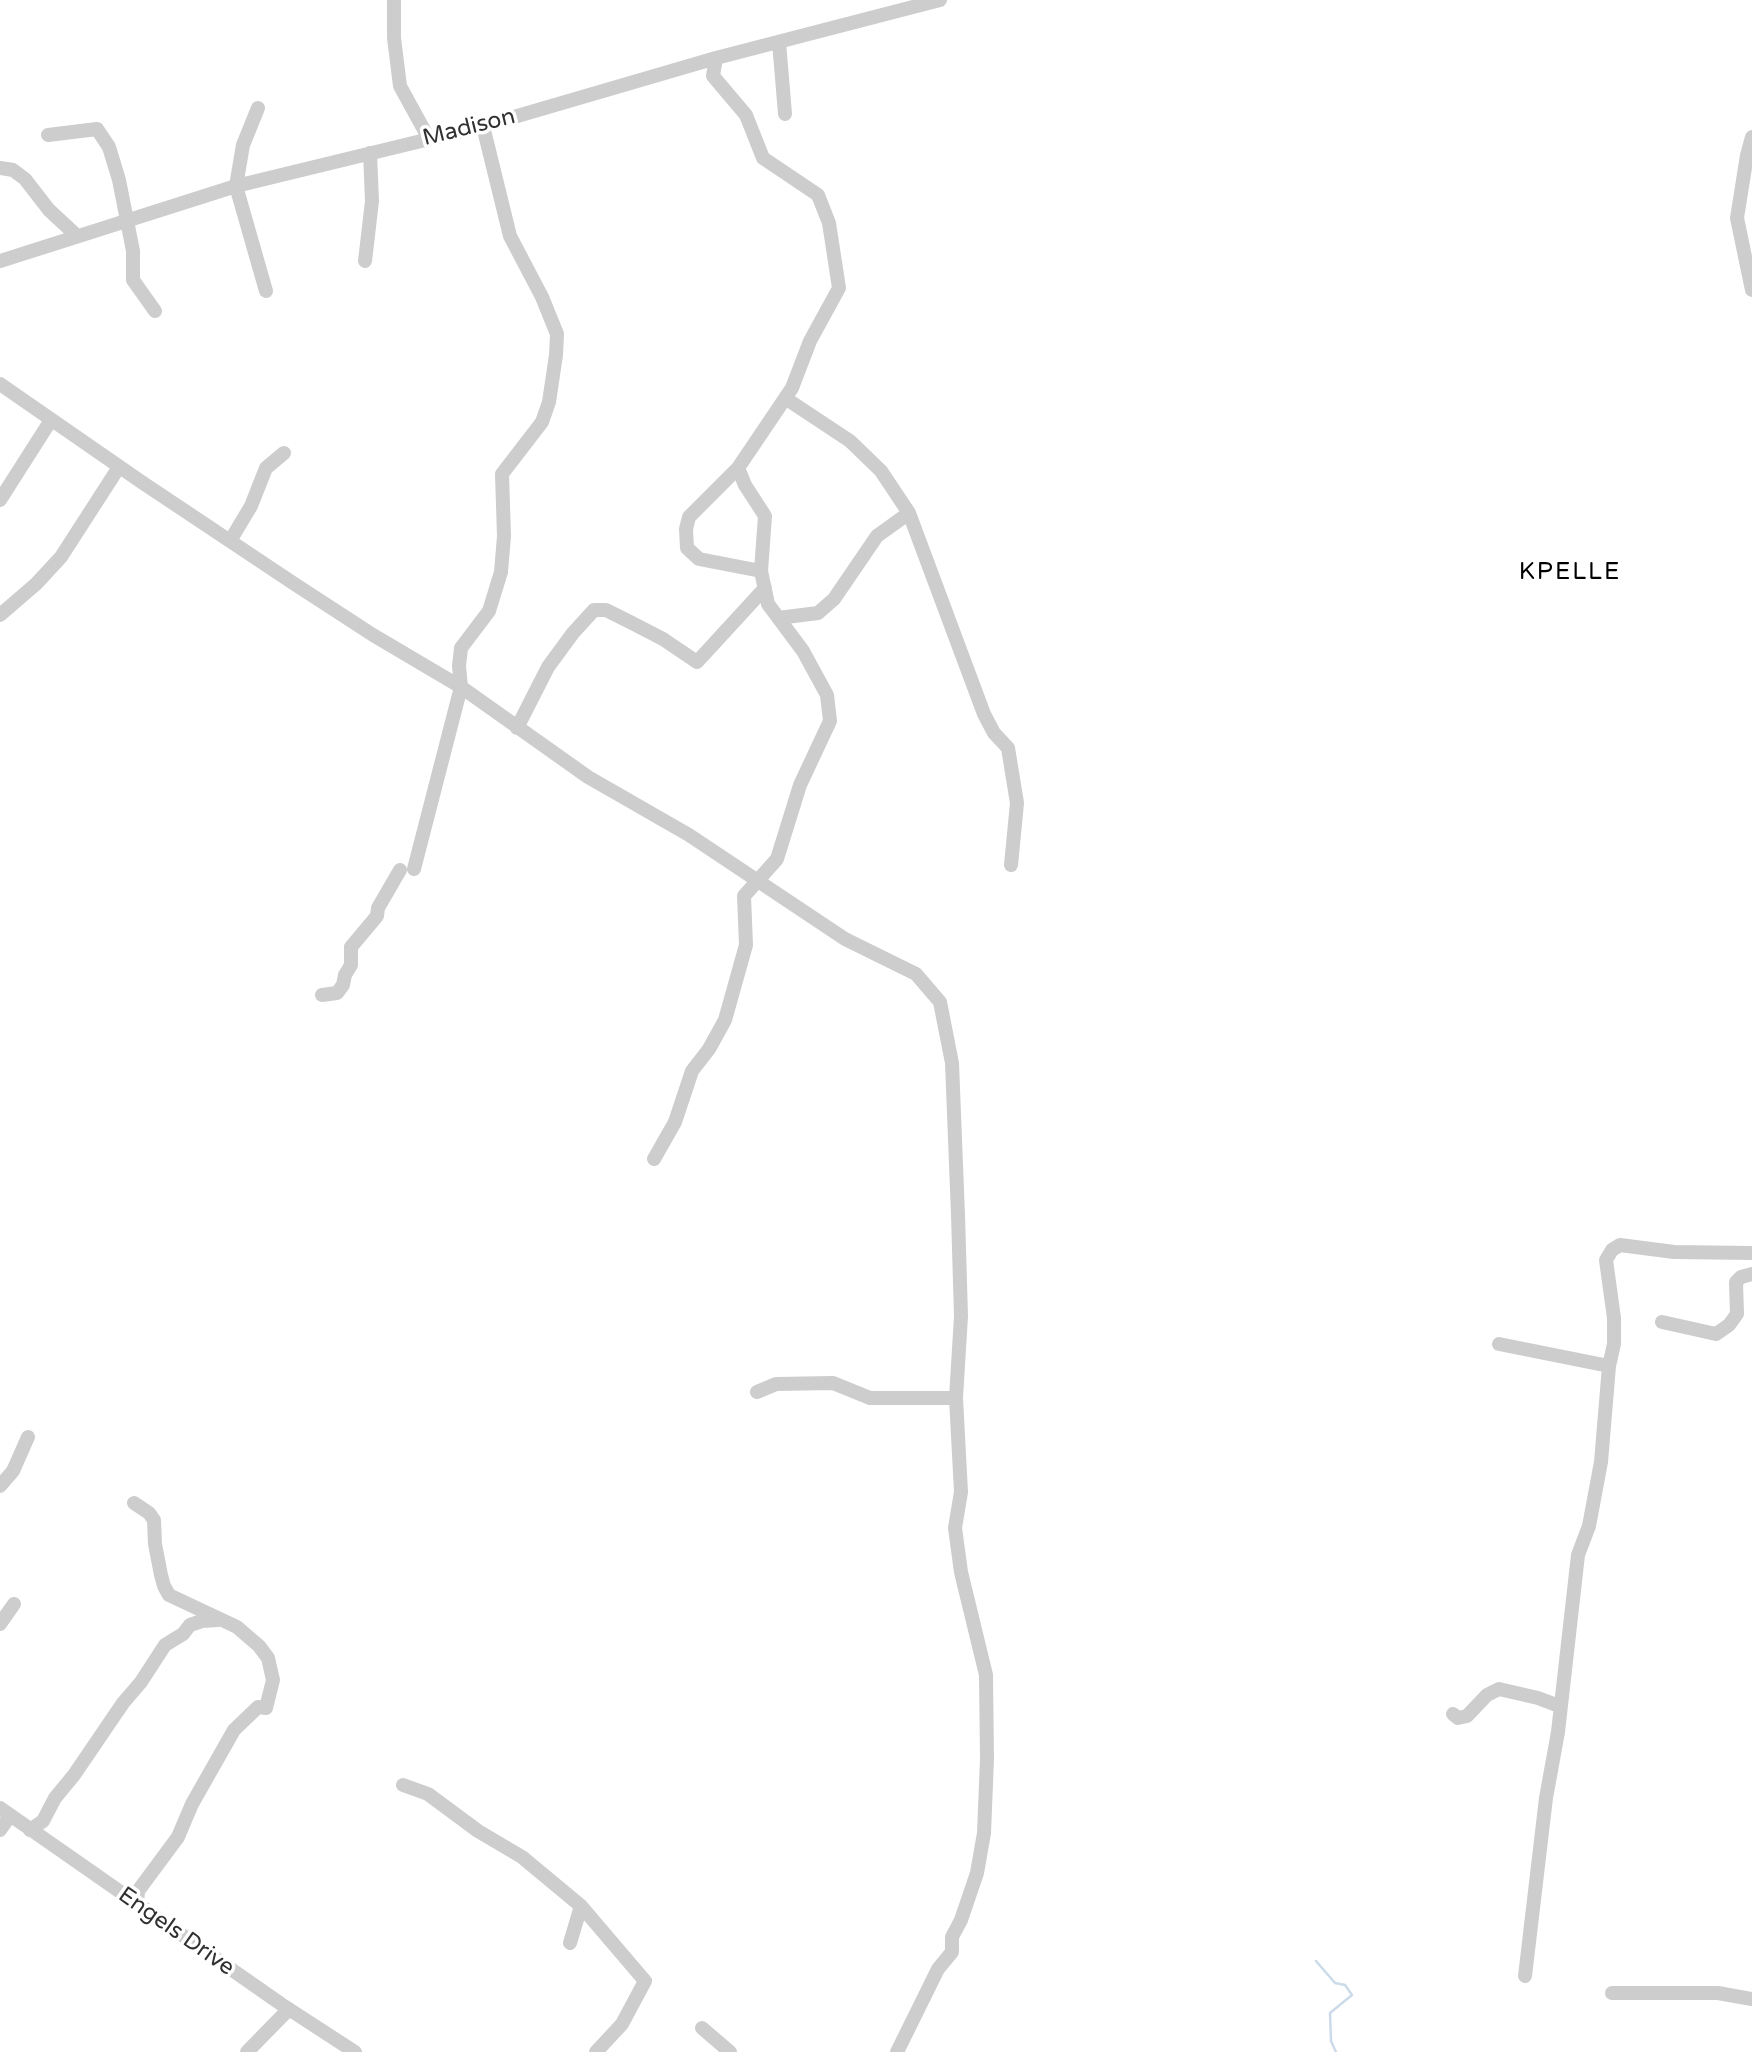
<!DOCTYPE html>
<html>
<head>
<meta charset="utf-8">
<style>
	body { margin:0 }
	canvas { display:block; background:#fff }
</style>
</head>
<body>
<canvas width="1752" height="2052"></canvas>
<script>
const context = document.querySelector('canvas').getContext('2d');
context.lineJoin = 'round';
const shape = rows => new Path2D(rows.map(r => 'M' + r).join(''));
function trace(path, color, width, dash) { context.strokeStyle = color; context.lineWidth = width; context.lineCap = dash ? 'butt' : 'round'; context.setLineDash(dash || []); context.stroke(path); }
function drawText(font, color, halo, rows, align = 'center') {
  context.font = font + ' "Varela Round",sans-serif'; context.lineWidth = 7; context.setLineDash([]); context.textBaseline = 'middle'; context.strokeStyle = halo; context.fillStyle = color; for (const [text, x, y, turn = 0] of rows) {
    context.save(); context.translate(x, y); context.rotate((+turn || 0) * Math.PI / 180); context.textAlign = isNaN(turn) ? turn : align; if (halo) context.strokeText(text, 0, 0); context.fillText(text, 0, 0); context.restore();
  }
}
trace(shape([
	[1316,1961,1335,1983,1345,1985,1352,1995,1330,2013,1331,2041,1336,2052]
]), '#ccdbea', 2.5);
trace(shape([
	[394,0,394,38,400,86,429,139],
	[779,42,785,114],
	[258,108,243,145,236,186,266,291],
	[48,135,97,129,109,147,119,180,133,251,133,280,155,311],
	[1752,137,1747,155,1737,218,1752,290],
	[0,168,13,170,25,179,49,210,76,235],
	[0,261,236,186,483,126,716,58,940,0],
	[365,261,372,201,370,153],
	[0,384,143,483,293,583,373,635,461,687,588,777,689,835,845,939,916,974,940,1002,952,1063,958,1215,961,1316,956,1398,961,1492,955,1528,961,1572,986,1675,987,1759,984,1833,977,1873,961,1920,952,1937,952,1952,938,1969,897,2052],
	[785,398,850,441,881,471,909,513],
	[738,468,689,517,686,529,687,548,699,559,761,571],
	[0,500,51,420],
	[230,541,251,506,266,468,284,453],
	[0,615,36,584,61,557,119,467],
	[778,618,818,613,834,599,877,536,909,513,984,714,994,733,1008,748,1017,803,1011,865],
	[517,728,548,667,573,633,594,610,606,610,632,623,663,639,697,662,765,588],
	[414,869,461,687,459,666,461,648,489,611,501,572,504,536,502,474,542,422,549,402,556,355,557,334,542,297,510,236,483,126],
	[322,995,337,993,343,985,345,975,351,965,351,947,377,916,378,908,400,870],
	[654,1159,675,1122,692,1071,709,1049,725,1020,746,945,744,896,777,859,800,785,830,721,827,695,803,651,768,604,761,571,765,516,745,485,738,468,792,388,810,341,839,288,829,223,818,195,763,158,746,115,713,76,716,58],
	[1662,1322,1716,1334,1729,1325,1737,1314,1736,1282,1741,1277,1752,1274],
	[1499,1344,1609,1366,1614,1344,1614,1318,1606,1260,1612,1250,1620,1245,1674,1252,1752,1253],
	[757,1392,776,1384,833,1383,870,1398,956,1398],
	[0,1486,13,1471,28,1437],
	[134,1503,149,1513,154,1520,155,1544,161,1575,164,1586,169,1595,237,1627,259,1646,268,1658,273,1680,266,1708,258,1707,234,1730,192,1804,178,1837,138,1891,137,1904],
	[0,1624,14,1604],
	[1453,1714,1458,1718,1467,1716,1487,1695,1499,1689,1538,1698,1559,1706],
	[403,1785,428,1794,478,1831,522,1857,581,1906,645,1981,622,2024,596,2052],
	[0,1808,281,2004,355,2052],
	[0,1830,10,1816],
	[30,1830,43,1821,55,1798,74,1775,123,1703,141,1682,165,1645,183,1634,190,1625,202,1621,218,1620],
	[570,1943,581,1906],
	[1525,1976,1546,1798,1558,1732,1578,1555,1589,1526,1601,1462,1609,1366],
	[1612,1993,1718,1993,1752,1999],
	[702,2028,730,2052],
	[247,2052,289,2009]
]), '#cdcdcd', 14);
drawText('23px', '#303030', '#fff', [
	["Madison",469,128,-14],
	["Engels Drive",176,1932,35]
]);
context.letterSpacing = '2px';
drawText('24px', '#000', '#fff', [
	["KPELLE",1570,573]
]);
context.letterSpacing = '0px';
</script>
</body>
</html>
